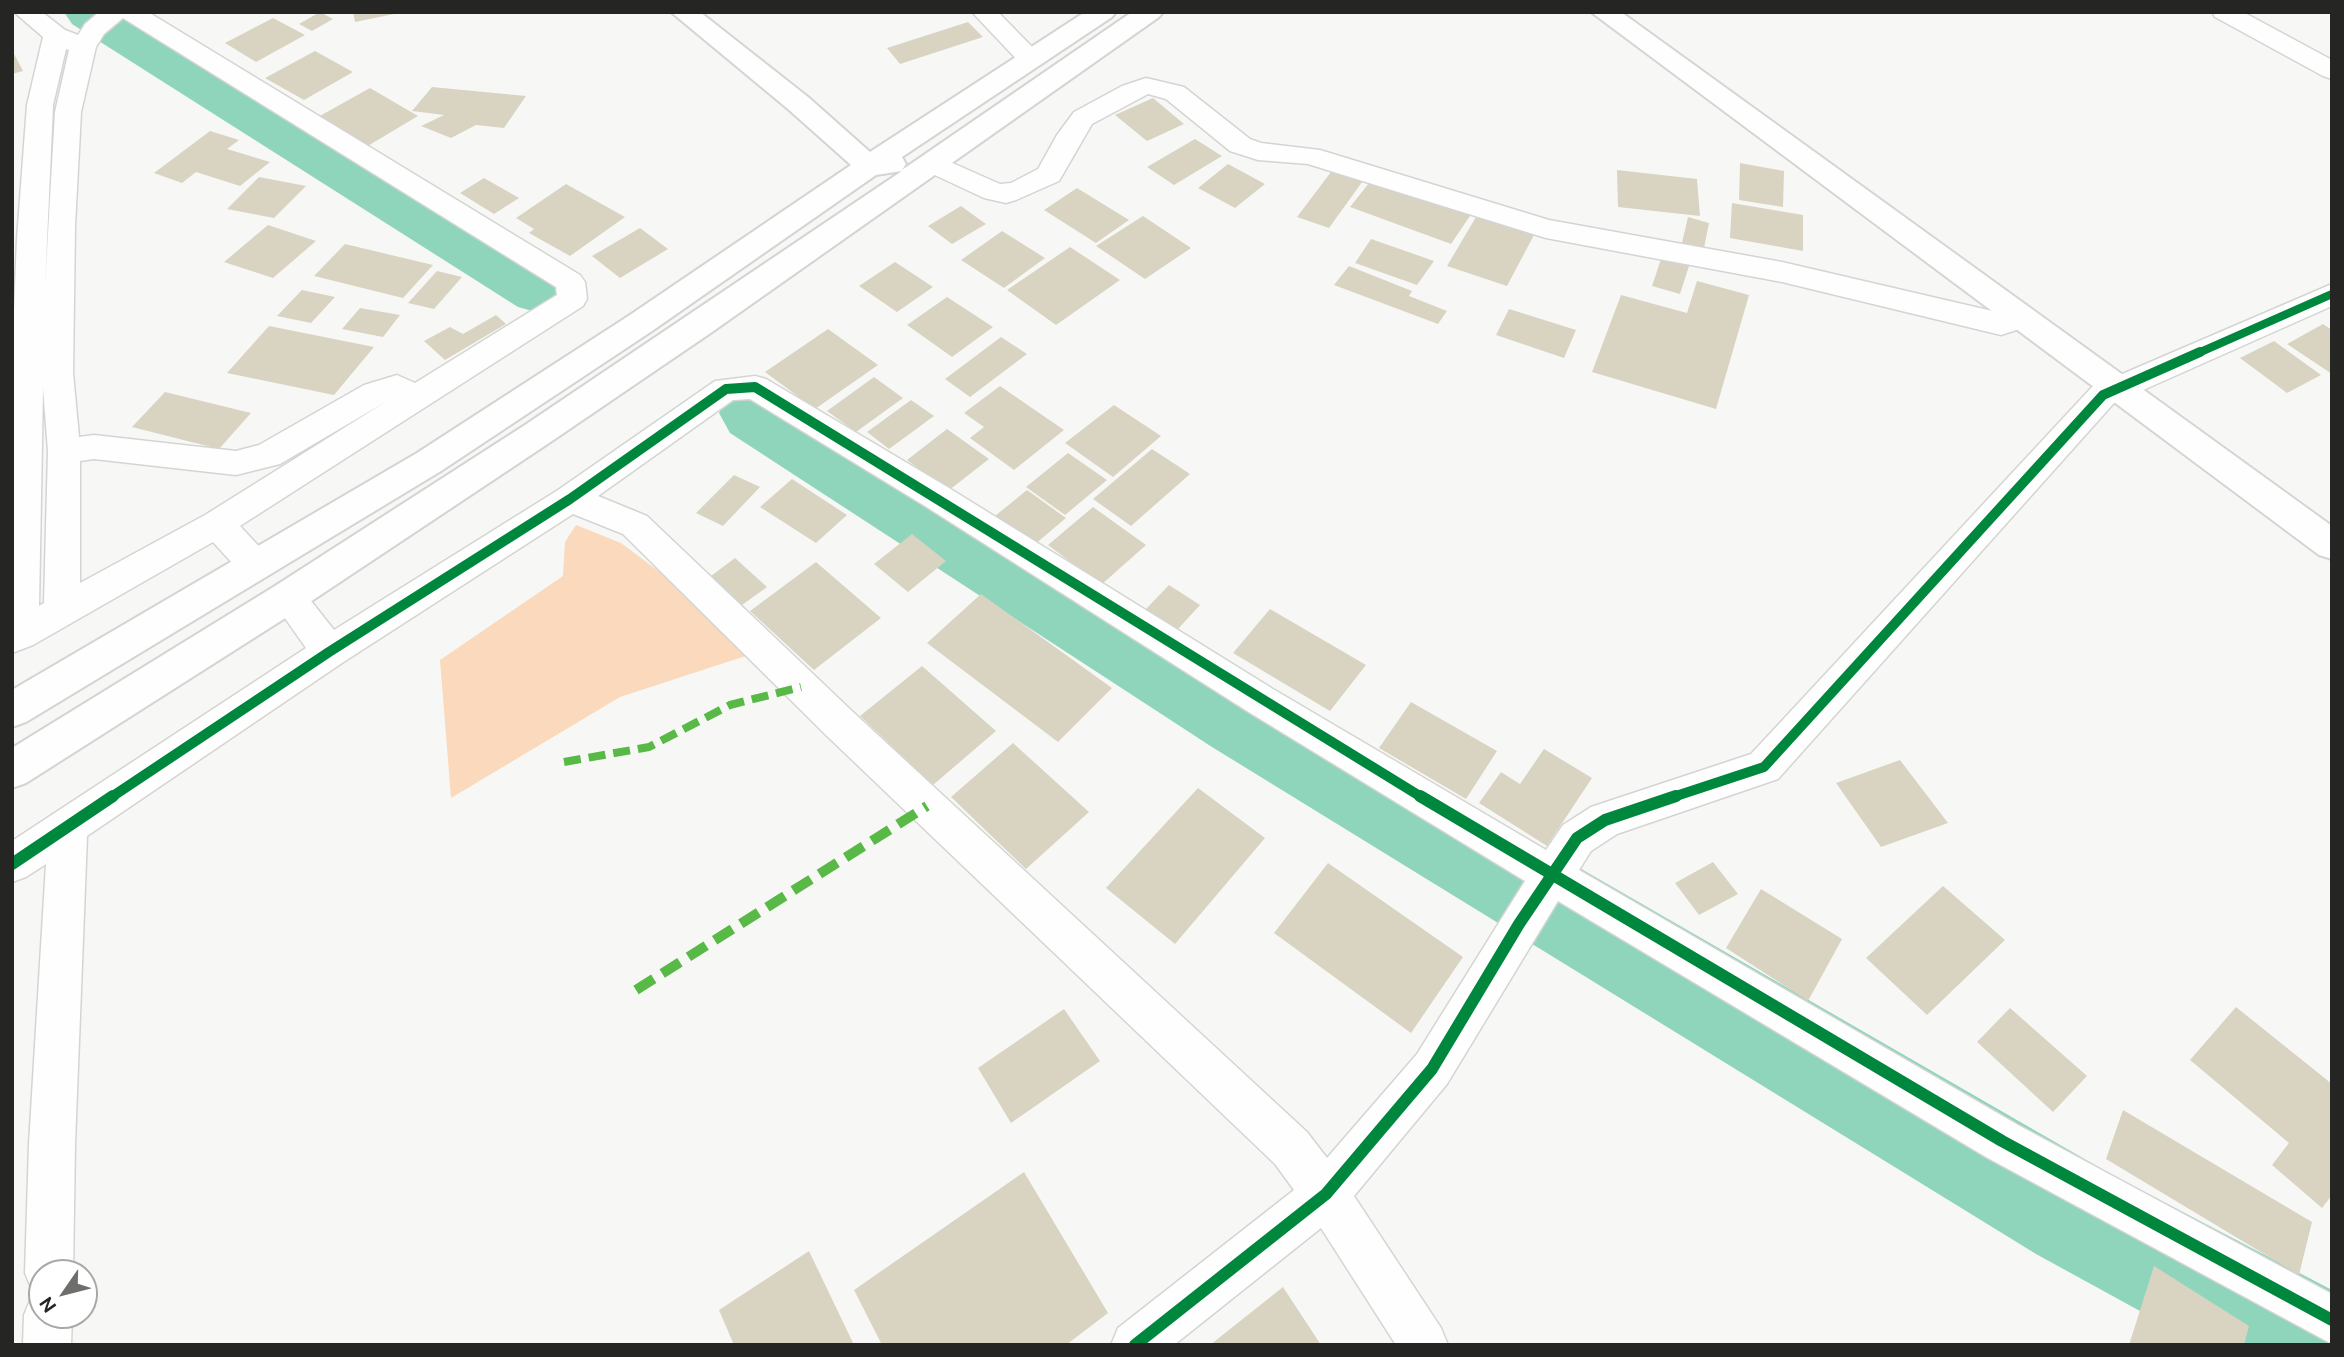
<!DOCTYPE html>
<html>
<head>
<meta charset="utf-8">
<style>
	body { margin:0 }
	#map { position:relative; width:2344px; height:1357px; overflow:hidden; background:#f7f8f5; font-family:Ubuntu,sans-serif }
	canvas { display:block }
	.frame { position:absolute; inset:0; border:14px solid #252524; pointer-events:none }
	.north { position:absolute; left:28px; top:1259px; width:70px; height:70px; box-sizing:border-box; background:#fff; border:2px solid #a8a8a7; border-radius:50%; rotate:235deg; font-size:19px; font-weight:700; line-height:28px; text-align:center; color:#252524 }
	.north::after { content:''; display:block; margin:auto; width:24px; height:32px; background:#6e6f6d; clip-path:polygon(50% 0,100% 100%,50% 72%,0 100%) }
</style>
</head>
<body>
<div id="map">
<canvas width="2344" height="1357"></canvas>
<div class="frame"></div>
<div class="north">N</div>
</div>
<script>
const context = document.querySelector('canvas').getContext('2d');
context.lineJoin = 'round';
function fill(path, color) { context.fillStyle = color; context.fill(path, 'evenodd'); }
const shape = rows => new Path2D(rows.map(r => 'M' + r).join(''));
function trace(path, color, width, dash) { context.strokeStyle = color; context.lineWidth = width; context.lineCap = dash ? 'butt' : 'round'; context.setLineDash(dash || []); context.stroke(path); }
fill(shape([
	[576,525,621,543,764,650,620,697,451,798,440,660,563,576,565,542]
]), '#fad9bc');
fill(shape([
	[64,12,135,12,568,273,578,290,568,307,543,314,518,307,72,24,64,12],
	[757,385,784,393,1276,693,2114,1176,2332,1290,2332,1345,2202,1345,2036,1254,1212,747,730,433,719,413,730,393,757,385]
]), '#8fd5bc');
fill(shape([
	[320,12,333,19,312,31,299,24],
	[353,12,399,12,399,13,355,22],
	[273,18,305,35,256,62,225,43],
	[968,22,983,37,900,64,887,48],
	[12,50,23,71,12,74],
	[315,51,353,72,304,100,265,78],
	[432,87,526,96,504,128,476,125,451,138,421,126,444,115,412,111],
	[370,88,418,116,366,147,318,117],
	[1153,98,1184,124,1147,141,1115,115],
	[210,131,239,140,227,149,270,162,240,186,196,172,182,183,154,173],
	[1195,139,1222,156,1174,185,1147,167],
	[1740,163,1784,171,1783,207,1739,200],
	[1228,164,1265,184,1235,208,1198,188],
	[1334,168,1365,178,1329,228,1297,217],
	[1617,170,1697,179,1700,216,1618,207],
	[259,177,306,186,274,218,227,209],
	[484,178,519,198,494,214,460,193],
	[1373,178,1472,213,1451,244,1350,207],
	[566,184,625,217,570,256,529,233,534,229,516,218],
	[1077,188,1129,220,1096,243,1044,210],
	[1732,203,1803,215,1803,251,1730,238],
	[961,206,986,224,952,244,928,226],
	[1143,216,1191,248,1145,279,1096,246],
	[1476,217,1534,235,1507,286,1447,266],
	[1688,217,1709,223,1704,248,1682,243],
	[268,225,316,241,273,278,224,262],
	[640,228,668,249,620,278,592,256],
	[1002,231,1045,258,1004,288,961,260],
	[1371,239,1434,261,1417,285,1355,263],
	[345,244,433,265,403,298,314,276],
	[1070,247,1120,280,1056,325,1007,290],
	[1662,256,1690,263,1680,294,1652,286],
	[895,262,933,287,897,312,859,286],
	[1349,266,1412,291,1409,296,1447,311,1438,324,1334,285],
	[437,271,462,277,434,309,408,303],
	[1697,281,1749,295,1716,409,1592,372,1621,295,1687,313],
	[302,290,335,297,311,323,277,316],
	[947,297,993,327,952,357,907,325],
	[360,308,400,315,383,337,342,329],
	[1509,309,1576,330,1564,358,1496,335],
	[496,315,506,324,445,360,424,341,450,327,463,334],
	[2323,324,2332,330,2332,374,2287,344],
	[269,326,374,347,334,395,227,373],
	[828,329,878,365,815,409,765,372],
	[1001,337,1027,354,970,397,945,379],
	[2274,341,2321,375,2287,393,2240,358],
	[874,377,903,398,856,432,827,411],
	[1000,386,1064,430,1014,470,970,438,984,427,964,413],
	[165,392,251,413,219,449,132,427],
	[911,400,934,416,889,449,867,432],
	[1114,405,1161,436,1113,477,1065,443],
	[947,429,989,459,948,491,907,460],
	[1152,449,1190,474,1131,526,1093,499],
	[1068,453,1107,480,1065,515,1026,487],
	[734,475,760,487,723,526,696,513],
	[792,479,847,515,816,543,760,507],
	[1027,490,1066,518,1034,545,995,516],
	[1093,507,1146,545,1101,585,1048,545],
	[912,534,946,561,908,592,874,564],
	[735,558,767,587,742,605,711,576],
	[816,562,881,618,814,670,750,611],
	[1169,585,1200,605,1178,629,1146,609],
	[981,594,1112,688,1058,742,927,643],
	[1270,609,1366,665,1330,711,1233,653],
	[922,666,996,731,933,785,860,716],
	[1411,702,1497,751,1466,799,1379,748],
	[1013,743,1089,812,1026,869,951,797],
	[1544,749,1592,778,1547,846,1479,803,1501,772,1520,784],
	[1900,760,1948,823,1881,847,1836,783],
	[1198,788,1265,838,1175,944,1106,888],
	[1713,862,1738,894,1699,915,1675,883],
	[1328,863,1463,957,1411,1033,1274,933],
	[1943,886,2005,940,1927,1015,1866,958],
	[1761,889,1842,939,1808,1001,1726,948],
	[2236,1007,2332,1084,2332,1195,2322,1208,2272,1165,2289,1143,2190,1060],
	[2010,1008,2087,1076,2053,1112,1977,1042],
	[1064,1009,1100,1061,1011,1123,978,1068],
	[2123,1110,2312,1222,2299,1275,2106,1159],
	[1024,1172,1108,1313,1066,1345,882,1345,854,1290],
	[809,1251,854,1345,734,1345,719,1310],
	[2154,1266,2249,1326,2244,1345,2129,1345],
	[1283,1287,1321,1345,1210,1345]
]), '#d9d3c2');
const street = shape([
	[14,12,42,12,65,30,78,35,85,24,99,12,148,12,580,275,585,282,587,299,583,306,240,526,267,555,272,565,267,575,255,579,243,575,213,542,33,645,12,653,12,357,17,239,27,105,43,37,14,12],
	[123,18,556,287,557,295,415,383,397,375,364,385,259,445,236,451,94,435,79,437,73,373,75,226,81,112,96,47,104,34,123,18],
	[66,49,69,50,55,112,45,286,53,105,66,49],
	[43,388,48,451,44,603,39,606,43,388],
	[387,401,205,515,80,583,80,461,94,459,236,475,280,464,387,401],
	[972,12,998,12,1039,54,1043,59,1039,64,1030,67,1021,64,972,12],
	[2212,12,2243,12,2332,60,2332,79,2323,76,2215,17,2212,12],
	[1146,78,1184,87,1250,139,1261,143,1320,150,1549,220,1782,262,2001,313,2021,307,2032,311,2036,318,2032,325,2001,335,1782,282,1546,238,1308,164,1258,160,1230,151,1166,99,1148,94,1092,124,1059,181,1016,200,1006,203,984,198,922,169,918,163,922,157,932,154,1000,184,1011,183,1038,169,1057,135,1074,112,1122,86,1146,78],
	[2332,284,2332,306,2114,403,1778,779,1617,834,1591,851,1579,870,2018,1125,2332,1294,2332,1344,1986,1157,1558,901,1447,1084,1354,1196,1441,1328,1448,1345,1396,1345,1321,1228,1174,1345,1111,1345,1118,1328,1294,1190,1275,1164,827,736,623,534,573,514,342,663,87,836,75,1144,73,1273,42,1273,42,1315,72,1315,71,1345,23,1345,24,1315,31,1298,41,1294,32,1290,25,1273,29,1144,46,864,26,877,12,882,12,841,306,648,270,597,276,587,288,583,300,587,334,630,558,490,715,381,755,376,766,379,949,488,1273,689,1546,850,1563,825,1591,807,1751,754,2092,387,2332,284],
	[750,399,925,506,1247,711,1525,881,1417,1054,1327,1158,1307,1132,853,712,647,516,598,496,733,400,750,399]
]);
const secondary = shape([
	[671,12,700,12,808,97,870,152,1085,12,1116,12,1112,17,902,157,906,164,902,170,1132,12,1163,12,1159,17,712,332,549,443,301,608,26,783,12,788,12,748,275,586,525,425,902,171,876,175,652,331,441,471,26,722,12,727,12,690,417,453,630,315,851,165,788,109,671,12],
	[1591,12,1621,12,2332,526,2332,559,2319,555,1591,12]
]);
trace(street, '#d4d5d3', 3);
trace(secondary, '#d4d5d3', 4);
fill(street, '#fefefe');
fill(secondary, '#fefefe');
trace(shape([
	[564,762,649,747,730,705,801,687]
]), '#58b947', 8, [17, 8]);
trace(shape([
	[636,990,927,806]
]), '#58b947', 10, [21, 10]);
trace(shape([
	[2196,354,2332,294]
]), '#00873e', 8);
trace(shape([
	[110,798,329,652,570,499,726,389,755,387,1423,798],
	[1670,798,1764,767,2103,395,2200,352]
]), '#00873e', 10);
trace(shape([
	[1420,796,2002,1141,2332,1320],
	[12,864,113,796],
	[1135,1345,1326,1194,1432,1069,1519,924,1577,838,1605,820,1676,796]
]), '#00873e', 12);
</script>
</body>
</html>
